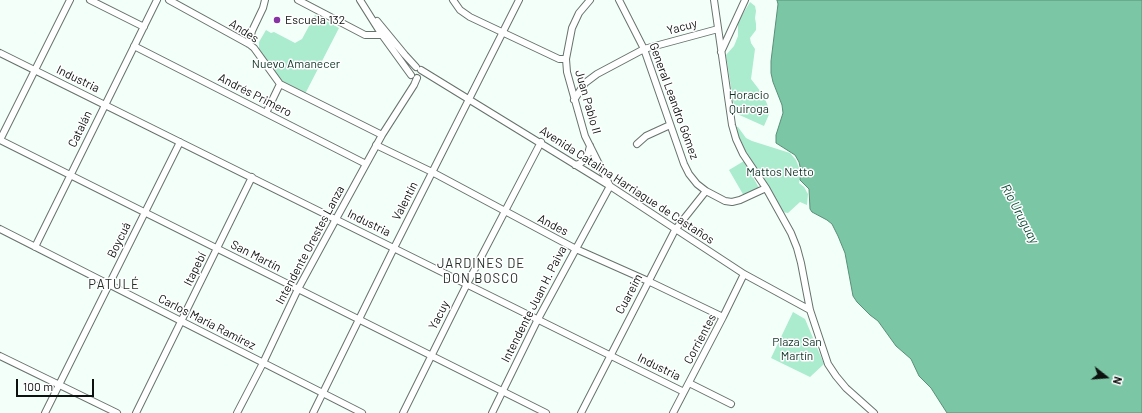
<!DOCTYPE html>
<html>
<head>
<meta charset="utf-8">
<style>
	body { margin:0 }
	#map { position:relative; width:1142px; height:413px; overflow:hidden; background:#f3fff9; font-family:Barlow,sans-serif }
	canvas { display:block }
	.north { position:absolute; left:1086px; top:357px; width:40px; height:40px; -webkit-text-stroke:3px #fff; paint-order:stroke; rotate:107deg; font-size:11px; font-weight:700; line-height:16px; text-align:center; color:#0d110f }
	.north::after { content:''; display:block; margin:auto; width:14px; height:18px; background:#0d110f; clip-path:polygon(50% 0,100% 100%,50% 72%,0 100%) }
	.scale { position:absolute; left:16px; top:379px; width:78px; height:18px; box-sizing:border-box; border:2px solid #0d110f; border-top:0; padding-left:5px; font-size:12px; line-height:14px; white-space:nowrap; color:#0d110f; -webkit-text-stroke:3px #fff; paint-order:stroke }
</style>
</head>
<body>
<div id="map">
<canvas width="1142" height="413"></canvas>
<div class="north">N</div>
<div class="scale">100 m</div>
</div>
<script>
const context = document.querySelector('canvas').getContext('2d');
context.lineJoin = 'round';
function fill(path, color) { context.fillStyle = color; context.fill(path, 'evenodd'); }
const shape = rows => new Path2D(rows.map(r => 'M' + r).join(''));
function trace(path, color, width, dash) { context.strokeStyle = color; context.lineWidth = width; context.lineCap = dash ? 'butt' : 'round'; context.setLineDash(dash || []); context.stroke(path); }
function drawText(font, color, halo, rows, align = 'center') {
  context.font = font + ' Barlow,sans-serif'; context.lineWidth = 3; context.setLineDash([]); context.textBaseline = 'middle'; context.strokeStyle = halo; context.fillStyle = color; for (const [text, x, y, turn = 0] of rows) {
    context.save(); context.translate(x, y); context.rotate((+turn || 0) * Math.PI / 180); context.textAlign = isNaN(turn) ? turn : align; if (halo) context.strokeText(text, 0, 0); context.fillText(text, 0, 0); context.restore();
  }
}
fill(shape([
	[750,2,755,6,756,11,755,18,756,24,756,30,750,38,751,43,755,49,751,79,764,96,770,112,764,126,735,113,726,55,734,46,738,36,738,22],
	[315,15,339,28,305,94,283,83,259,51,259,42,266,30,271,33,274,32,295,43,302,39],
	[735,127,738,127,746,138,752,141,790,153,796,160,801,173,799,183,804,187,808,194,807,205,800,202,788,213,782,212,741,143],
	[744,161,759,188,744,196,729,170],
	[793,312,805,319,824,364,810,377,771,358]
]), '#abebce');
const water = shape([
	[777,0,1142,0,1142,413,947,413,931,388,919,376,911,359,896,346,878,321,870,315,857,302,853,296,845,253,838,236,832,224,827,220,812,212,810,209,809,189,800,180,801,171,799,162,795,155,776,143,776,135,783,113,782,105,773,82,771,73,771,61,778,4,777,0]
]);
fill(water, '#7ac6a5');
trace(water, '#599078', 1);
const minor = shape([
	[90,0,144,27],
	[169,0,249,44,254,48,280,84,382,135],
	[298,0,365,35,382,35,386,32],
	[360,0,382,35,411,75],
	[453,0,460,10,470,17,559,59,566,59],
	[619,0,644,49,684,164,689,174,697,184,706,191,725,201,732,202,740,200,766,188],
	[714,0,732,125,736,139,743,154,766,188,791,233,797,248,801,263,810,310,828,364,836,376,846,388,874,413],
	[377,21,405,55,416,67],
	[249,44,252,31,263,8,265,0],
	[134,46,366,164],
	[721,52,745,0],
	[0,53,684,392],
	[421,70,610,186,744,274,810,310],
	[574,100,585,83,597,74,644,49,718,29],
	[266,113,280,84],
	[0,140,546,413],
	[0,140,70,0],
	[637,144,646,136,670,125],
	[376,145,432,172,576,249,648,281,723,317],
	[575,165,579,164,583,161,588,154,590,146],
	[0,229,362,413],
	[35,247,157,0],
	[0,356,117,413],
	[689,383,731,404],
	[45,413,180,142],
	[136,413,252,177],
	[237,413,263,363,298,289,336,219,382,135,414,85,417,78],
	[313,413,394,248,519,0],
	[403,413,467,284,541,142],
	[492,413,538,319,610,186,585,136,567,72,566,59,572,28,579,13,590,0],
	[581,413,675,230,706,191],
	[673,413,723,317,744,274]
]);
trace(minor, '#68726d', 8);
trace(minor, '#fff', 6);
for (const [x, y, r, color] of [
	[277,20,4,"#8634a3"]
]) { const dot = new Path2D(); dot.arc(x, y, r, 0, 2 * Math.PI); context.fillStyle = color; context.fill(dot); trace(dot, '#fff', 1.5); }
drawText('12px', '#0d110f', '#fff', [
	["Escuela 132",285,20]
], 'left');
drawText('12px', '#0d110f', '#fff', [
	["Yacuy",682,27,-15],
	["Andes",244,31,33],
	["Industria",78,79,26],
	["Andrés Primero",255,95,27],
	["General Leandro Gómez",674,101,70],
	["Juan Pablo II",588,102,74],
	["Catalán",80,129,-64],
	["Avenida Catalina Harriague de Castaños",627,185,33],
	["Valentín",405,201,-63],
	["Industria",369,223,26],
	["Andes",553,225,27],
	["Boycuá",119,240,-64],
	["Intendente Orestes Lanza",310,245,-62],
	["San Martín",256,256,27],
	["Itapebí",195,269,-64],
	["Cuareim",629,294,-62],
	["Intendente Juan H. Paiva",534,304,-63],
	["Yacuy",439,315,-63],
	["Carlos María Ramírez",207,322,27],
	["Corrientes",700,339,-62],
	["Industria",659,367,26]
]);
drawText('12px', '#0d3124', '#fff', [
	["Nuevo Amanecer",296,64],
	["Horacio",749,95],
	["Quiroga",749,109],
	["Mattos Netto",780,172],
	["Plaza San",797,342],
	["Martín",797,356]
]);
drawText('italic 13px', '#0b4b36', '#fff', [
	["Río Uruguay",1020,214,62]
]);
context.letterSpacing = '1px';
drawText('13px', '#242d28', '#fff', [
	["JARDINES DE",481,264],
	["DON BOSCO",481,279],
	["PATULÉ",114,285]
]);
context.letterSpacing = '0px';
</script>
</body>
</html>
